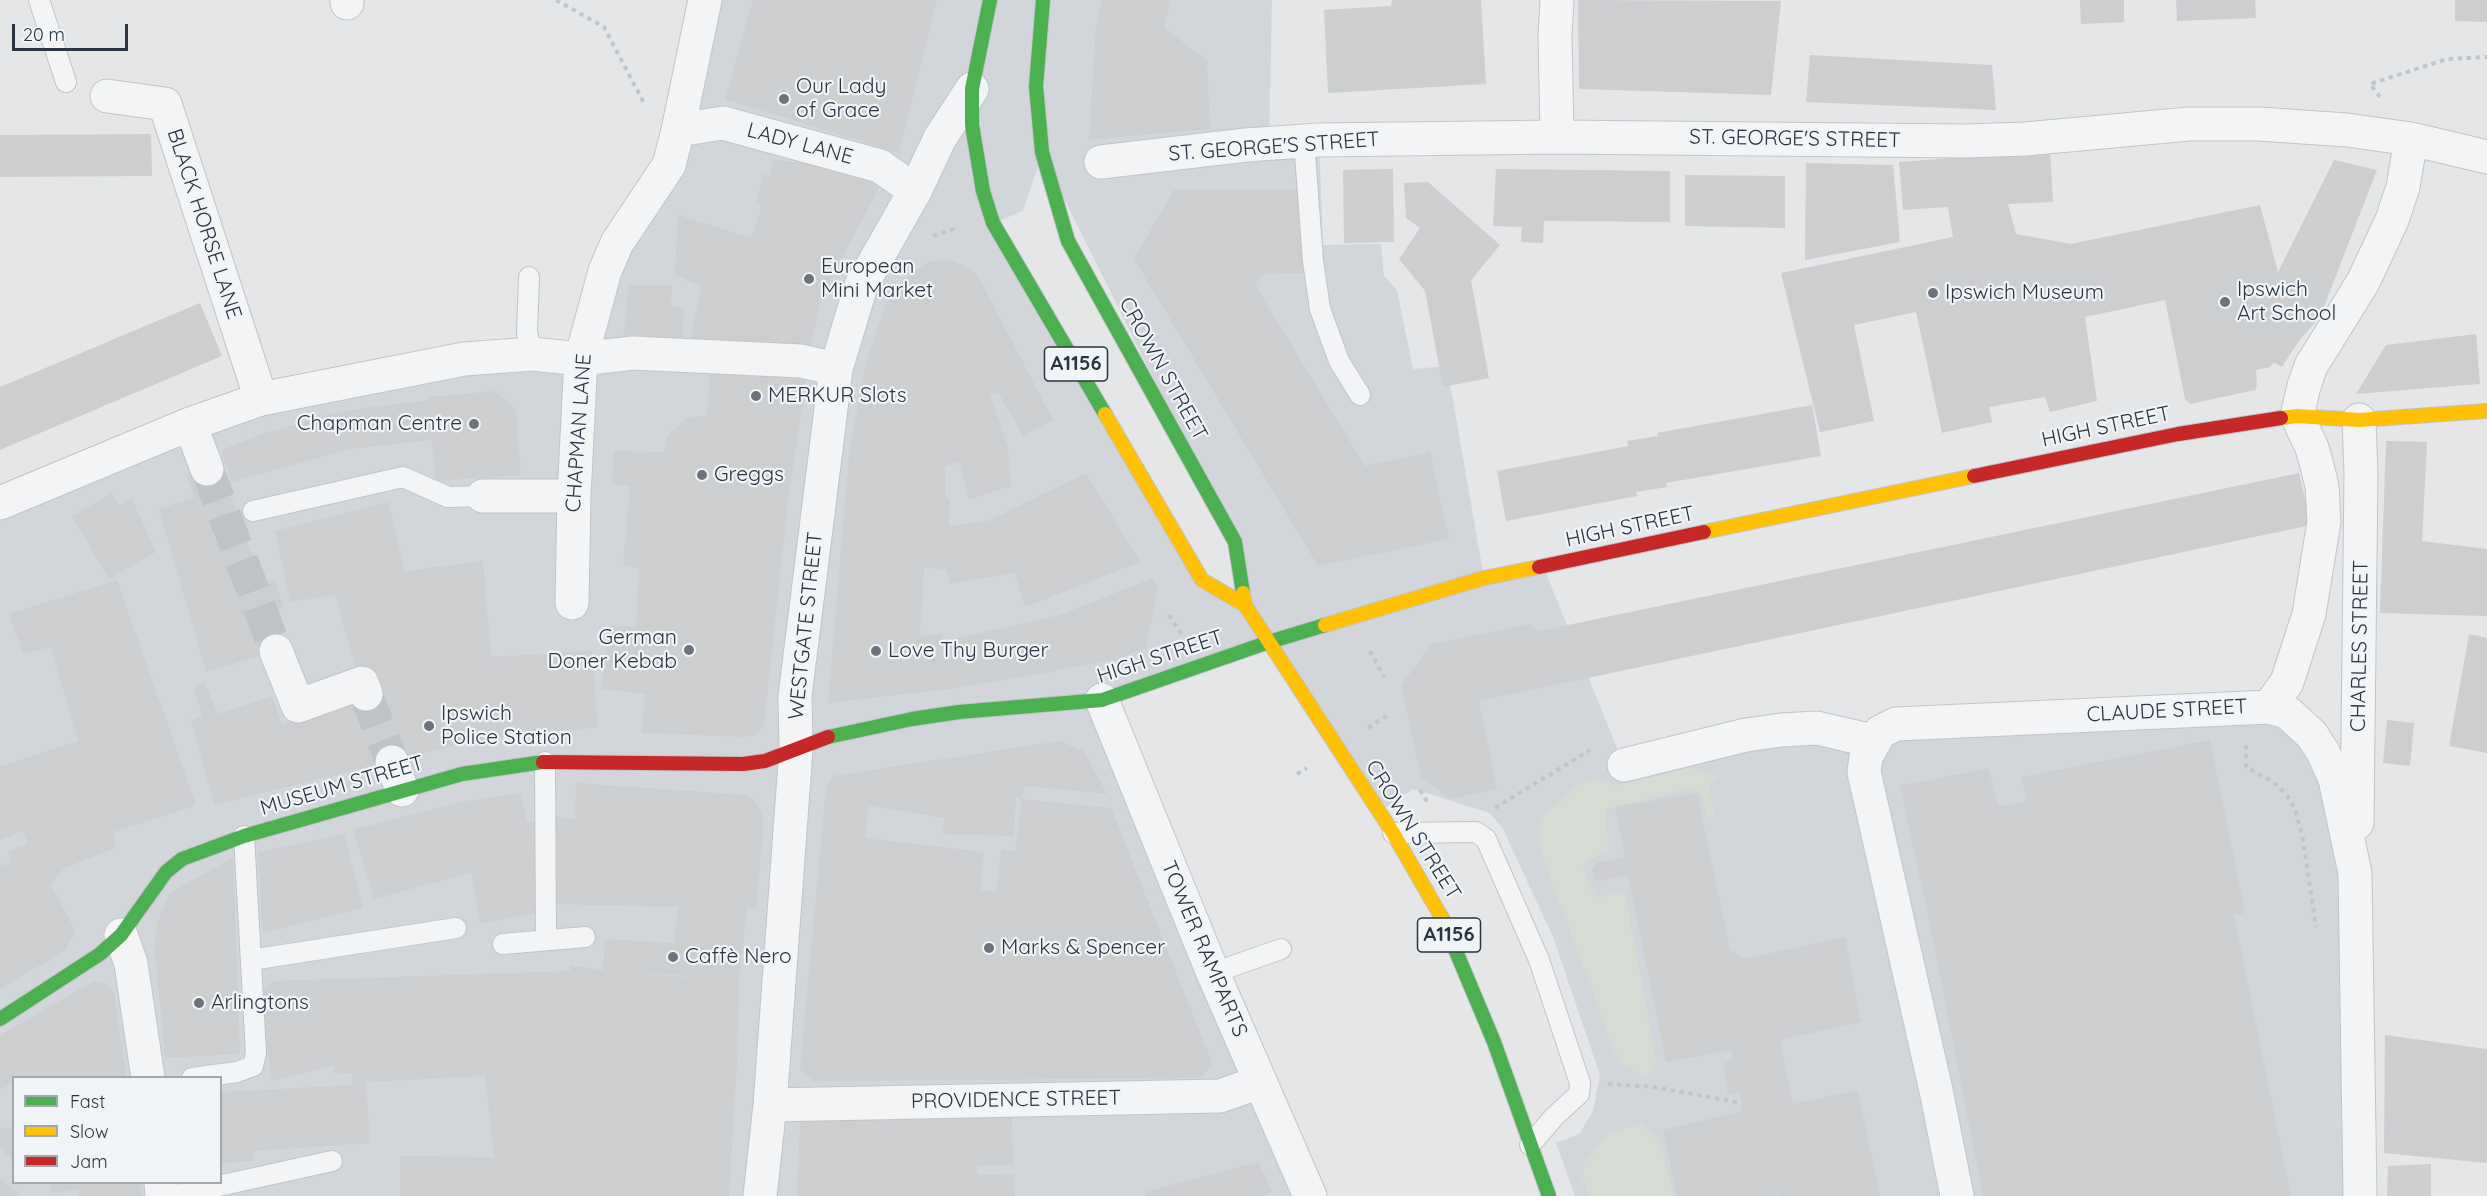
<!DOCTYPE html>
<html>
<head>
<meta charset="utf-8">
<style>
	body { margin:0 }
	#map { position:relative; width:2487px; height:1196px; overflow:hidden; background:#e4e6e8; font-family:Quicksand,sans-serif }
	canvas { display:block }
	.legend { position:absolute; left:12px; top:1076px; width:210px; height:108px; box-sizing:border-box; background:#f1f4f7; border:2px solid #a1a8af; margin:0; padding:8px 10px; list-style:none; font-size:18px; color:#2a3542 }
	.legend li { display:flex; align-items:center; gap:12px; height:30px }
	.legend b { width:30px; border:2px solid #a1a8af }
	.scale { position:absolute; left:12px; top:24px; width:116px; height:27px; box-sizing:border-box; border:3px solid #2a3542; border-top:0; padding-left:8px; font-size:18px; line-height:21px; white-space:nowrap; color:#2a3542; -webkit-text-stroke:4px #f1f4f7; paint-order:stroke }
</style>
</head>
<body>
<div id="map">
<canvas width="2487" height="1196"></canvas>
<ul class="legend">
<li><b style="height:8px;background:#4caf50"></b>Fast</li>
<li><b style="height:8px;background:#ffc107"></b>Slow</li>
<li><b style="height:8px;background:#c62828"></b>Jam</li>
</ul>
<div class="scale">20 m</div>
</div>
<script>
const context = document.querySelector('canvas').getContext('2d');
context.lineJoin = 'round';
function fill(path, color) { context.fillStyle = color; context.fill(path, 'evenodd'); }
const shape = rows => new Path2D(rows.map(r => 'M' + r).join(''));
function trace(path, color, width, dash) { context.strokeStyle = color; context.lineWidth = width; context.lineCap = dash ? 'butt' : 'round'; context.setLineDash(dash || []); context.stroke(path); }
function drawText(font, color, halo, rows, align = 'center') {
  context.font = font + ' Quicksand,sans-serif'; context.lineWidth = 4.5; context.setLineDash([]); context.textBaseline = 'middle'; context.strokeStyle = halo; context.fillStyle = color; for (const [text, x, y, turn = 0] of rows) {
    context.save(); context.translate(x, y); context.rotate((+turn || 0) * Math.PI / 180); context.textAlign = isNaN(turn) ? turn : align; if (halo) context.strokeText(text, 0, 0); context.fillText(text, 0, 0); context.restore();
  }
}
fill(shape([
	[705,0,1272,0,1269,143,1319,140,1323,245,1381,244,1384,276,1397,290,1413,369,1447,366,1484,578,1543,566,1624,765,1746,735,2269,707,2335,779,2361,1196,1575,1196,1556,1143,1579,1134,1593,1111,1600,1075,1553,937,1503,829,1490,813,1413,789,1379,812,1269,642,1103,700,1309,1196,0,1196,0,503,261,399,581,359,653,191],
	[1042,154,1235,542,1244,604,1196,568,994,223,1023,211],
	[14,1078,220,1078,220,1182,14,1182]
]), '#d2d6db');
fill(shape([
	[1689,768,1708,772,1718,778,1709,784,1714,816,1706,816,1702,795,1696,788,1605,809,1609,851,1595,857,1583,866,1588,883,1597,897,1625,893,1657,1065,1647,1078,1619,1063,1554,889,1539,842,1540,819,1575,787,1596,777,1616,786],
	[1641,1123,1659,1140,1674,1196,1589,1196,1582,1178,1585,1161,1608,1133]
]), '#d5dcd4');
fill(shape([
	[753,0,937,0,899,153,725,99],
	[1102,0,1170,0,1164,28,1207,60,1210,129,1089,140,1096,26],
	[1392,0,1481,0,1486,84,1328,93,1324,10,1391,6],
	[1578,0,1781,1,1771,95,1579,89],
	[2080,0,2124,0,2124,22,2081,24],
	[2176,0,2255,0,2256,18,2177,21],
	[2455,0,2487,0,2487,22,2455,21],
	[1810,55,1992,65,1996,110,1806,102],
	[151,134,152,176,0,177,0,135],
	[2050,151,2053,202,2008,204,2016,234,2071,244,2260,205,2278,272,2334,160,2377,170,2320,317,2298,342,2282,367,2274,362,2270,367,2256,370,2257,385,2255,390,2190,404,2185,399,2165,300,2085,317,2097,401,2050,412,2045,397,1989,407,1992,422,1942,433,1916,312,1854,325,1874,421,1820,432,1781,273,1953,237,1948,207,1903,210,1899,162],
	[773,159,854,170,879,188,822,296,810,349,691,338,701,286,675,275,678,215,751,238,762,206,756,204,763,174,770,176],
	[1806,163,1893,165,1900,242,1805,260],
	[1393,169,1394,242,1344,243,1343,170],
	[1496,169,1670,171,1670,222,1544,221,1543,243,1521,242,1522,227,1493,226],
	[1685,175,1785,176,1785,228,1685,226],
	[1428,182,1500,245,1471,280,1489,378,1443,387,1425,291,1399,259,1420,228,1406,218,1404,183],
	[1174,190,1303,190,1303,273,1263,274,1255,285,1365,466,1430,452,1449,539,1318,566,1134,259],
	[948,260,963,265,978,276,1053,420,1023,436,998,392,990,394,1008,446,1011,486,969,500,959,462,945,466,945,496,950,499,949,526,988,521,1086,473,1140,562,1025,607,1015,573,950,584,946,569,924,568,920,636,943,633,944,641,1060,615,1153,578,1158,588,1146,648,1120,658,1049,672,949,689,828,703,849,455,865,366,885,306,901,284,916,270,930,261],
	[629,285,672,285,671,306,684,309,682,343,623,341],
	[200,303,222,356,0,450,0,387],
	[2476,334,2480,384,2356,394,2386,345],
	[710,362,807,375,788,501,764,725,757,734,747,737,641,733,645,694,601,689,609,625,636,627,639,569,623,565,630,486,612,484,614,451,664,452,667,436,688,417,707,416],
	[495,391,516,409,521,475,435,481,432,440,350,449,232,482,221,450,262,434,342,411,429,400,429,397],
	[1812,405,1821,456,1666,483,1667,487,1636,492,1637,496,1506,521,1497,471,1628,446,1627,441,1658,436,1657,433],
	[2386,441,2427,442,2422,541,2487,549,2487,616,2380,613],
	[220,465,262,584,275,579,284,608,272,613,286,648,206,672,159,509,195,497,187,476],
	[2299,473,2311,525,1479,701,1497,789,1450,799,1421,777,1401,685,1432,644,1529,624,1539,631],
	[112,493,119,506,132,499,156,552,109,579,72,516],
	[388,502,405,571,483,561,491,657,592,651,598,727,500,737,454,746,214,805,191,720,202,716,194,687,204,682,218,714,272,696,282,725,379,689,377,674,358,676,335,595,290,602,275,531],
	[117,580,196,805,114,832,115,848,64,868,51,885,75,930,66,950,0,989,0,866,10,863,8,850,28,845,23,831,0,840,0,767,78,741,51,647,23,654,9,614],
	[2469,634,2487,638,2487,753,2449,746],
	[2387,720,2414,723,2410,766,2383,763],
	[2210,740,2245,913,2234,915,2291,1196,1983,1196,1929,920,1900,786,1988,768,1999,806,2027,801,2021,777],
	[1059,741,1084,751,1107,794,1024,786,1022,799,1016,797,1014,836,943,834,944,818,869,806,865,838,984,852,981,890,997,891,1001,850,1015,851,1022,799,1111,808,1212,1063,1201,1078,813,1081,800,1069,826,788,832,776],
	[576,783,747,795,754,800,762,812,763,831,756,909,747,908,739,982,737,1061,729,1196,400,1196,400,1156,494,1157,485,1076,366,1082,370,1143,254,1151,254,1161,220,1163,220,1092,353,1085,352,1073,335,1074,334,1066,271,1081,262,992,273,981,570,971,570,965,603,970,605,939,674,943,678,907,555,904,555,817,575,819],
	[642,973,674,975,703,978,642,974],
	[521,793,527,822,538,822,537,913,480,923,471,873,374,899,353,830,459,802],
	[1697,793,1730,950,1743,959,1845,937,1861,1022,1780,1040,1793,1104,1858,1090,1880,1196,1781,1196,1778,1194,1769,1196,1677,1196,1663,1130,1742,1111,1740,1093,1728,1095,1723,1064,1733,1059,1731,1050,1666,1062,1628,875,1600,881,1594,879,1592,869,1596,863,1625,857,1615,807],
	[344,834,363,908,263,933,258,852],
	[233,858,240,1054,165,1058,155,952,156,927,168,896,180,887],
	[94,981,105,983,114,992,126,1077,14,1077,14,1082,0,1090,0,1035],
	[2385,1035,2487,1049,2487,1163,2384,1153],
	[1012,1115,1013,1165,976,1166,978,1175,1014,1174,1015,1196,797,1196,800,1120],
	[14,1127,14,1163,0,1146,0,1129],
	[1258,1162,1272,1192,1259,1196,1146,1196,1145,1192],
	[2431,1164,2431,1196,2387,1196,2388,1166],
	[0,1178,21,1196,0,1196],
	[49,1182,140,1182,142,1196,79,1196,78,1190,51,1193]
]), '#ccced0');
trace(shape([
	[207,469,276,651],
	[366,694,392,762]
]), '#bfc3c7', 33, [33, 16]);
const lane = shape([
	[39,0,66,82],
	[1304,141,1313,261,1320,309,1339,361,1360,395],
	[529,277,527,332,532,354],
	[253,511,403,477,448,497,483,496],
	[545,762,546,940],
	[1393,833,1476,832,1486,839,1539,960,1580,1083,1579,1094,1554,1117,1530,1145],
	[503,944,585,937],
	[251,960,456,928],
	[1213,973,1281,949],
	[192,1078,237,1072,253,1066,256,1053,244,836],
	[173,1196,332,1161]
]);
const street = shape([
	[347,0,347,3],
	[107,96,165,104,261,399],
	[678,130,723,123,880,166,915,191],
	[1557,137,1555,35,1557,0],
	[1101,162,1246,145,1319,140,1557,137,1966,141,2025,139,2189,124,2259,124,2347,130,2411,139,2487,157],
	[190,424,207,469],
	[483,496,574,496],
	[0,503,190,424,261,399,464,359,532,354,581,359,633,353,801,361,836,369],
	[572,603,574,496,581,359,605,271,617,243,669,165,678,130,705,0],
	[276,651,298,706,362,683,366,694],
	[1102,700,1213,973,1310,1196],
	[2269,707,2287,712,2312,735,2323,752,2335,779,2355,873,2360,1196],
	[392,762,402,790],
	[1624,765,1746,735,1781,730,1817,728,1873,741],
	[2357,823,2361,473,2359,420],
	[121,935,131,964,148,1078],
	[770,1105,1220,1096,1260,1082],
	[161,1182,162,1196],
	[760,1196,770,1105,796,749,795,696,836,369,861,286,915,191,940,138,972,89],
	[1957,1196,1937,1095,1864,772,1866,757,1880,732,1896,724,2269,707,2287,682,2309,614,2324,522,2322,486,2317,466,2312,448,2297,416,2304,386,2311,366,2363,282,2392,220,2403,187,2411,139]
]);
const fast = shape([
	[990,0,972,89,972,125,983,191,993,223,1105,414],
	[1043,0,1036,86,1042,152,1068,241,1235,542,1243,593],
	[828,737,912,719,959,712,1102,700,1269,642,1325,625],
	[1442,918,1494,1042,1549,1196],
	[0,1019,100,954,121,935,166,872,182,859,244,836,462,774,543,762]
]);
const slow = shape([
	[1105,414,1202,580,1245,605],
	[2281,418,2297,416,2359,420,2487,411],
	[1704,532,1974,476],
	[1243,593,1245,605,1393,833,1442,918],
	[1325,625,1484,578,1539,567]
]);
const jam = shape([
	[1974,476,2178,434,2281,418],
	[1539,567,1704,532],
	[543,762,743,764,765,761,828,737]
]);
trace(lane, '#c2c4c6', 22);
trace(street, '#c2c4c6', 35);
trace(fast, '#c2c4c6', 16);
trace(slow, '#c2c4c6', 16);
trace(jam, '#c2c4c6', 16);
trace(shape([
	[556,0,604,27,645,105],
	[2380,97,2370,84,2447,59,2487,57],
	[933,236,957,228],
	[1169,615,1182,635],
	[1370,651,1384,677],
	[1368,728,1388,715],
	[2246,745,2246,767,2272,781,2286,794,2295,809,2303,840,2316,927],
	[1297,774,1307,768],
	[1420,790,1428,803],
	[1495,808,1590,750],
	[1608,1084,1654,1087,1741,1103]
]), '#c2c5c8', 4, [4.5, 4.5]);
trace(lane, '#f2f4f5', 20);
trace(street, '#f2f4f5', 33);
trace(fast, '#4caf50', 14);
trace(slow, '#ffc107', 14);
trace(jam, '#c62828', 14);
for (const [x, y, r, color] of [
	[784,99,6,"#6b737c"],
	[809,279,6,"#6b737c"],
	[1933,293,6,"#6b737c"],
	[2225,302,6,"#6b737c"],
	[756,396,6,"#6b737c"],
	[474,424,6,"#6b737c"],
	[702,475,6,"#6b737c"],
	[689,650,6,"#6b737c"],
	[876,651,6,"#6b737c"],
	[429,726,6,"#6b737c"],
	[989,948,6,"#6b737c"],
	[673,957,6,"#6b737c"],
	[199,1003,6,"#6b737c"]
]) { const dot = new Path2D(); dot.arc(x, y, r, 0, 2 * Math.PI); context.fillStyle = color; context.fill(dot); trace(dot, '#f1f4f7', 2); }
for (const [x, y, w] of [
	[1076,364,63],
	[1449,935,63]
]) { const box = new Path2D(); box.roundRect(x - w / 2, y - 17, w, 34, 4.5); context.fillStyle = '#f1f4f7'; context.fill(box); trace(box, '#2a3542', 1.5); }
drawText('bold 20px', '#2a3542', null, [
	["A1156",1076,364],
	["A1156",1449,935]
]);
drawText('21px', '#2a3542', '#f1f4f7', [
	["Our Lady",796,87],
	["of Grace",796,111],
	["European",821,267],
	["Mini Market",821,291],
	["Ipswich",2237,290],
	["Art School",2237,314],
	["Ipswich Museum",1945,293],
	["MERKUR Slots",768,396],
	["Chapman Centre",462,424,"right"],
	["Greggs",714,475],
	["German",677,638,"right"],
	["Doner Kebab",677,662,"right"],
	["Love Thy Burger",888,651],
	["Ipswich",441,714],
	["Police Station",441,738],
	["Marks & Spencer",1001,948],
	["Caffè Nero",685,957],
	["Arlingtons",211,1003]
], 'left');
drawText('21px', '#2a3542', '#f1f4f7', [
	["ST. GEORGE'S STREET",1795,139,1],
	["LADY LANE",800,144,15],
	["ST. GEORGE'S STREET",1274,147,-4],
	["BLACK HORSE LANE",204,224,72],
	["CROWN STREET",1163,369,61],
	["HIGH STREET",2106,427,-12],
	["CHAPMAN LANE",579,433,-86],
	["HIGH STREET",1630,527,-12],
	["WESTGATE STREET",806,626,-84],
	["CHARLES STREET",2360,646,-89],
	["HIGH STREET",1160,657,-18],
	["CLAUDE STREET",2167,711,-3],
	["MUSEUM STREET",342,786,-16],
	["CROWN STREET",1413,830,58],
	["TOWER RAMPARTS",1204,949,67],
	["PROVIDENCE STREET",1016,1100,-1]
]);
</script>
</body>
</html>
